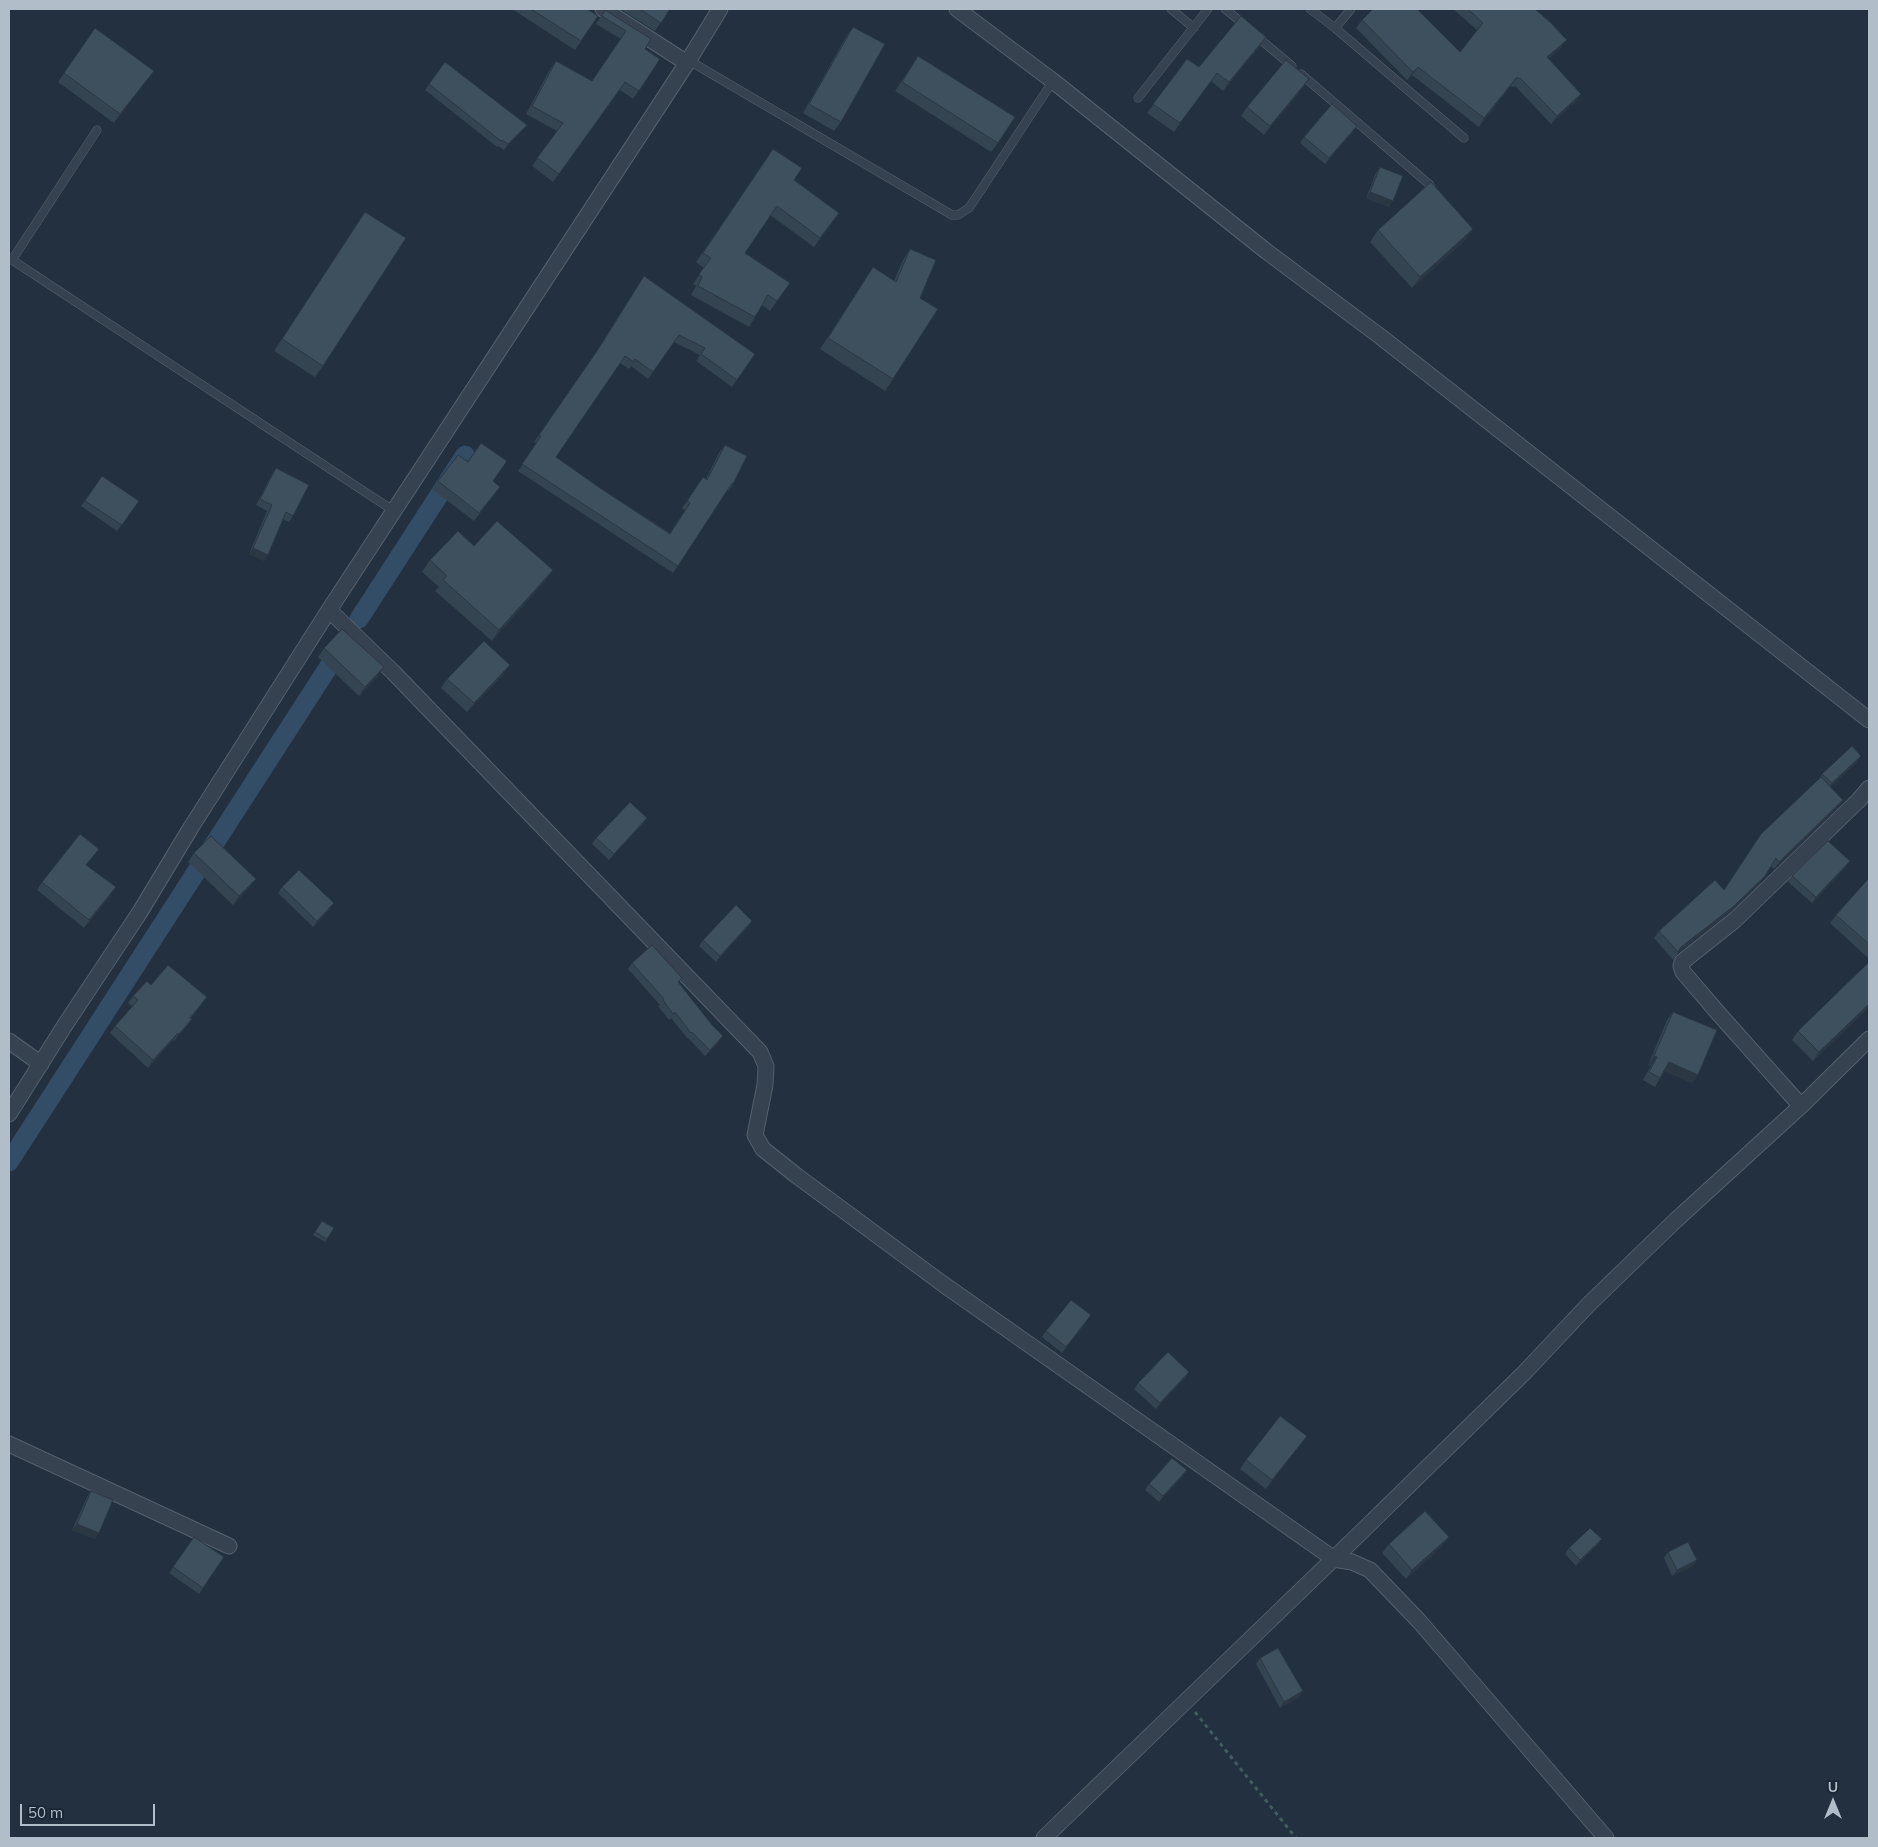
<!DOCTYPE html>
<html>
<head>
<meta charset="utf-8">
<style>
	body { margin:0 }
	#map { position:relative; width:1878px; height:1847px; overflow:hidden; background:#22303f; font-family:Mulish,sans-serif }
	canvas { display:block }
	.frame { position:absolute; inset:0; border:10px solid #b2bdca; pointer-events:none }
	.north { position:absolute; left:1808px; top:1777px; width:50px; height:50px; -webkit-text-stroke:4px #1b2734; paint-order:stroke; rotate:0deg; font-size:14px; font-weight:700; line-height:20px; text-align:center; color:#b2bdca }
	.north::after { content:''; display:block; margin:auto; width:18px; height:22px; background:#b2bdca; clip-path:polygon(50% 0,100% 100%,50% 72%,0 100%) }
	.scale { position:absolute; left:20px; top:1804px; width:135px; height:22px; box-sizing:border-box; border:2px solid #b2bdca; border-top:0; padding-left:6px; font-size:15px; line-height:18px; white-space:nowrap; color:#b2bdca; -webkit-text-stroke:4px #1b2734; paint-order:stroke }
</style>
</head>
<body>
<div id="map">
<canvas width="1878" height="1847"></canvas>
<div class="frame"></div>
<div class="north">U</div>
<div class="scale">50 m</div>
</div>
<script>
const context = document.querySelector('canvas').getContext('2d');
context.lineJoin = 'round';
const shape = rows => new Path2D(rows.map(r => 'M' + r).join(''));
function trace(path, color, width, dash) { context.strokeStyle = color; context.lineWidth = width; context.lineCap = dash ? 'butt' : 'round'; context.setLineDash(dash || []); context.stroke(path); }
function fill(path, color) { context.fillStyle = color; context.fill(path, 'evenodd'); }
trace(shape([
	[359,619,465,455],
	[9,1162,342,646]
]), '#344d67', 19);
const service = shape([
	[1171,9,1194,28],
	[1225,9,1245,25],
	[1310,9,1335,28,1464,138],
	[1335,28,1351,9],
	[1255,35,1292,66],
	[688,60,952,215,958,215,969,208,1053,81],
	[1301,74,1430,185],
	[1138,98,1208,9],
	[9,258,394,511],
	[12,260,97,130]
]);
const minor = shape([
	[603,9,687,63],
	[957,9,1053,81,1266,251,1381,337,1869,720],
	[329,610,393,672,760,1052,766,1066,765,1085,755,1135,763,1149,797,1176,943,1284,1317,1547,1334,1559,1352,1562,1370,1570,1419,1621,1606,1838],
	[9,1041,41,1064],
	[1801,1106,1719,1014,1683,972,1681,966,1682,962,1735,920,1859,800,1869,788],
	[9,1114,65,1025,140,912,190,829,329,610,687,63,720,9],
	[9,1444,229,1546],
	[1044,1838,1351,1542,1524,1373,1590,1303,1676,1220,1801,1106,1869,1039]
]);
trace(service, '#54606d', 9);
trace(minor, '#54606d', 17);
trace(shape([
	[1195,1712,1296,1838]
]), '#425c5d', 3, [4, 4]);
trace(service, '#36424f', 8);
trace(minor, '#36424f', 15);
fill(shape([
	[512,9,587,9,598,16,575,50],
	[620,9,670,9,655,31],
	[1453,9,1535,9,1561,48,1548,59,1581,94,1575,102,1551,124,1515,86,1513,87,1511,86,1479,127,1412,75,1407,80,1356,28,1362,20,1460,52,1477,30],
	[605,10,645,49,660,59,633,99,620,90,553,182,532,166,557,131,526,114,550,69,556,61,592,81,621,39,596,24],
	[853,27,841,122,834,131,803,113,847,35],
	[95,28,154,71,114,123,58,82],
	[1260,46,1223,91,1211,81,1174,132,1147,113,1187,59,1199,67],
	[918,56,998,143,991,152,895,91],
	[445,62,527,125,523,130,504,150,498,146,497,147,425,90],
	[1309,79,1303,88,1264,135,1241,116,1247,107],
	[1353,132,1325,164,1300,143,1304,137],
	[773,149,794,180,832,223,814,247,770,215,745,253,790,283,770,311,762,305,749,327,691,295,696,286,693,284,704,268,696,262],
	[1380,167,1389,207,1366,198,1376,173],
	[365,212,323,366,315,377,274,351],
	[1473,229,1465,240,1412,288,1370,242,1378,230],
	[910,249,920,298,893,379,885,391,820,349,873,267,894,281,903,260],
	[644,276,755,354,732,387,696,361,700,355,674,342,648,379,631,366,629,369,620,363,556,457,600,488,670,533,685,510,682,508,703,477,706,479,720,451,725,445,733,484,728,491,727,490,673,573,518,471,537,443,534,442,594,355],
	[468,462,500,487,474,521,432,489,438,481],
	[276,468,293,516,289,522,283,519,264,561,249,554,267,511,256,505,272,474],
	[102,476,139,501,117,531,81,506],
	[474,546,553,570,545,581,492,641,435,591,439,587,422,572,430,560],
	[324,648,378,676,359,696,318,657],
	[504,674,467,712,441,688,447,679],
	[1857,762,1830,787,1843,800,1838,808,1774,869,1771,866,1760,883,1729,913,1677,954,1673,960,1654,938,1659,931,1724,890,1818,780,1822,774],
	[647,818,643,824,609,860,592,844,596,838],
	[194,853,250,887,233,905,188,862],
	[87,865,111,895,84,928,37,890,42,882],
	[1846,867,1812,903,1788,882,1792,876],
	[1869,878,1869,959,1830,923,1836,915],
	[282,887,330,909,313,927,278,893],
	[752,921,748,927,716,962,699,946,703,940],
	[1869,962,1869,1007,1813,1061,1792,1040,1798,1031],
	[632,963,679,982,719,1042,705,1056,688,1038,687,1038,671,1018,669,1020,658,1006,660,1005,628,969],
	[151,985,202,1004,191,1018,192,1019,187,1026,174,1041,173,1040,148,1068,110,1033,115,1026,133,1007,128,1003,133,996],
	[1673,1012,1698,1075,1692,1083,1664,1071,1655,1087,1643,1080,1651,1066,1648,1065,1667,1020],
	[322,1221,334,1228,325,1242,313,1235],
	[1087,1321,1062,1353,1042,1337,1046,1331],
	[1189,1372,1185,1378,1156,1409,1134,1389,1138,1383],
	[1300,1445,1266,1489,1240,1469,1246,1460],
	[1187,1470,1183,1476,1159,1502,1145,1490,1149,1484],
	[91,1491,95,1539,72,1530,87,1497],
	[194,1537,224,1557,199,1594,169,1573],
	[1449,1537,1442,1546,1406,1579,1382,1553,1389,1544],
	[1602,1539,1597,1545,1576,1566,1565,1554,1569,1548],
	[1668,1552,1697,1560,1693,1566,1672,1576,1664,1558],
	[1260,1658,1299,1697,1280,1708,1256,1664]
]), '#354451');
fill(shape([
	[1266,37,1260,46,1223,91,1229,82],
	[1567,40,1561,48,1541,66,1547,57],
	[1418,67,1412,75,1407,80,1413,72],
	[154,71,148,79,114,123,120,114],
	[1517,77,1511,86,1479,127,1484,118],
	[1309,79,1303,88,1264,135,1270,126],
	[1581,94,1575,102,1551,124,1557,116],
	[527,125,523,130,504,150,508,144],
	[1357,126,1353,132,1325,164,1329,158],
	[1370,192,1393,201,1389,207,1366,198],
	[1473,229,1465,240,1412,288,1420,277],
	[253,548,268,555,264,561,249,554],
	[553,570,545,581,492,641,499,630],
	[510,665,504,674,467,712,474,703],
	[384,667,378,676,359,696,365,687],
	[1861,756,1857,762,1827,789,1832,783],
	[1843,800,1838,808,1774,869,1779,862],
	[647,818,643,824,609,860,614,854],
	[1850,861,1846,867,1812,903,1816,897],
	[1765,876,1760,883,1729,913,1677,954,1681,947],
	[256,879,250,887,233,905,239,896],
	[116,887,111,895,84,928,89,920],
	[334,903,330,909,313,927,317,921],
	[752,921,748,927,716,962,720,956],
	[1869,1004,1869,1007,1813,1061,1819,1052],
	[192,1019,187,1026,174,1041,179,1034],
	[178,1033,173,1040,148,1068,153,1060],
	[723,1036,719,1042,705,1056,710,1050],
	[1654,1056,1657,1057,1651,1066,1648,1065],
	[1669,1062,1698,1075,1692,1083,1663,1071],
	[1189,1372,1185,1378,1156,1409,1160,1403],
	[1307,1436,1300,1445,1266,1489,1272,1480],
	[1187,1470,1183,1476,1159,1502,1163,1496],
	[77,1524,99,1533,95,1539,72,1530],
	[1449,1537,1442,1546,1406,1579,1412,1570],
	[1602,1539,1597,1545,1576,1566,1580,1560],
	[1697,1560,1693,1566,1672,1576,1677,1570],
	[1303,1691,1299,1697,1280,1708,1284,1702]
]), '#2b3742');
const building = shape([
	[531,9,587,9,598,16,581,41,531,9],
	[640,9,670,9,661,23,640,9],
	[1373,9,1417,9,1460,52,1483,23,1468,9,1535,9,1550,22,1567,40,1547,57,1581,94,1557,116,1520,78,1519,79,1517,77,1484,118,1418,67,1413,72,1362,20,1373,9],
	[605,10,651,39,645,49,660,59,639,91,625,82,559,174,537,158,563,123,532,106,556,61,592,81,626,31,602,16,605,10],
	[1241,16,1266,37,1229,82,1217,73,1180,123,1153,104,1187,59,1199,67,1241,16],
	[853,27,885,44,841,122,809,104,853,27],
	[95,28,154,71,120,114,64,73,95,28],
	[918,56,1015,117,998,143,902,82,918,56],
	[1286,60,1309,79,1270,126,1247,107,1286,60],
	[445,62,527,125,508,144,502,140,501,141,429,84,445,62],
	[1332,104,1357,126,1329,158,1304,137,1332,104],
	[773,149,802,168,794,180,839,213,820,238,777,206,745,253,790,283,777,301,768,295,755,317,698,286,702,277,699,274,711,258,703,253,773,149],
	[1380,167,1403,176,1393,201,1370,192,1380,167],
	[1431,182,1473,229,1420,277,1378,230,1431,182],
	[365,212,406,238,323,366,282,339,365,212],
	[910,249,936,260,920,298,938,309,893,379,828,338,873,267,896,282,910,249],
	[644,276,755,354,737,380,701,354,705,348,679,335,653,372,635,359,634,362,625,356,556,457,600,488,670,534,690,503,687,501,703,477,707,480,725,445,747,456,733,484,732,483,678,566,522,464,541,436,539,435,599,348,644,276],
	[481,443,507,461,493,481,500,487,479,513,438,481,458,455,468,462,481,443],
	[276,468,309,485,293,516,286,512,268,555,253,548,272,505,260,499,276,468],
	[102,476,139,501,122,525,85,501,102,476],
	[497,521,553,570,499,630,443,580,447,576,430,560,458,531,474,546,497,521],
	[342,629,384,667,365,687,324,648,342,629],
	[484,641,510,665,474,703,447,679,484,641],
	[1852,746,1861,756,1832,783,1822,774,1852,746],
	[1821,777,1843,800,1779,862,1776,858,1765,876,1734,906,1681,947,1678,952,1659,931,1715,880,1724,890,1761,834,1821,777],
	[630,802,647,818,614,854,596,838,630,802],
	[80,834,99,849,86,865,116,887,89,920,42,882,80,834],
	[211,836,256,879,239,896,194,853,211,836],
	[1828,841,1850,861,1816,897,1792,876,1828,841],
	[299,870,334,903,317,921,282,887,299,870],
	[1869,878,1869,944,1836,915,1869,878],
	[736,905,752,921,720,956,703,940,736,905],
	[652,945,682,978,678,982,713,1026,723,1036,710,1050,692,1032,691,1033,675,1012,673,1014,663,1000,664,999,632,963,652,945],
	[1869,962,1869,1004,1819,1052,1798,1031,1869,962],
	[168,965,207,997,190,1018,192,1019,179,1034,178,1033,153,1060,115,1026,138,1000,133,996,147,981,151,985,168,965],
	[1673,1012,1717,1030,1698,1075,1669,1062,1660,1078,1649,1072,1657,1057,1654,1056,1673,1012],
	[322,1221,334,1228,327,1239,315,1232,322,1221],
	[1071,1300,1091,1315,1066,1347,1046,1331,1071,1300],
	[1168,1352,1189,1372,1160,1403,1138,1383,1168,1352],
	[1280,1416,1307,1436,1272,1480,1246,1460,1280,1416],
	[1172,1458,1187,1470,1163,1496,1149,1484,1172,1458],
	[91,1491,113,1500,99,1533,77,1524,91,1491],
	[1425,1511,1449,1537,1412,1570,1389,1544,1425,1511],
	[1590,1528,1602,1539,1580,1560,1569,1548,1590,1528],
	[194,1537,224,1557,203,1588,173,1567,194,1537],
	[1688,1542,1697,1560,1677,1570,1668,1552,1688,1542],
	[1278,1648,1303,1691,1284,1702,1260,1658,1278,1648]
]);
fill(building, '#3e4f5e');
trace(building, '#2b3742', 1);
</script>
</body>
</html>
